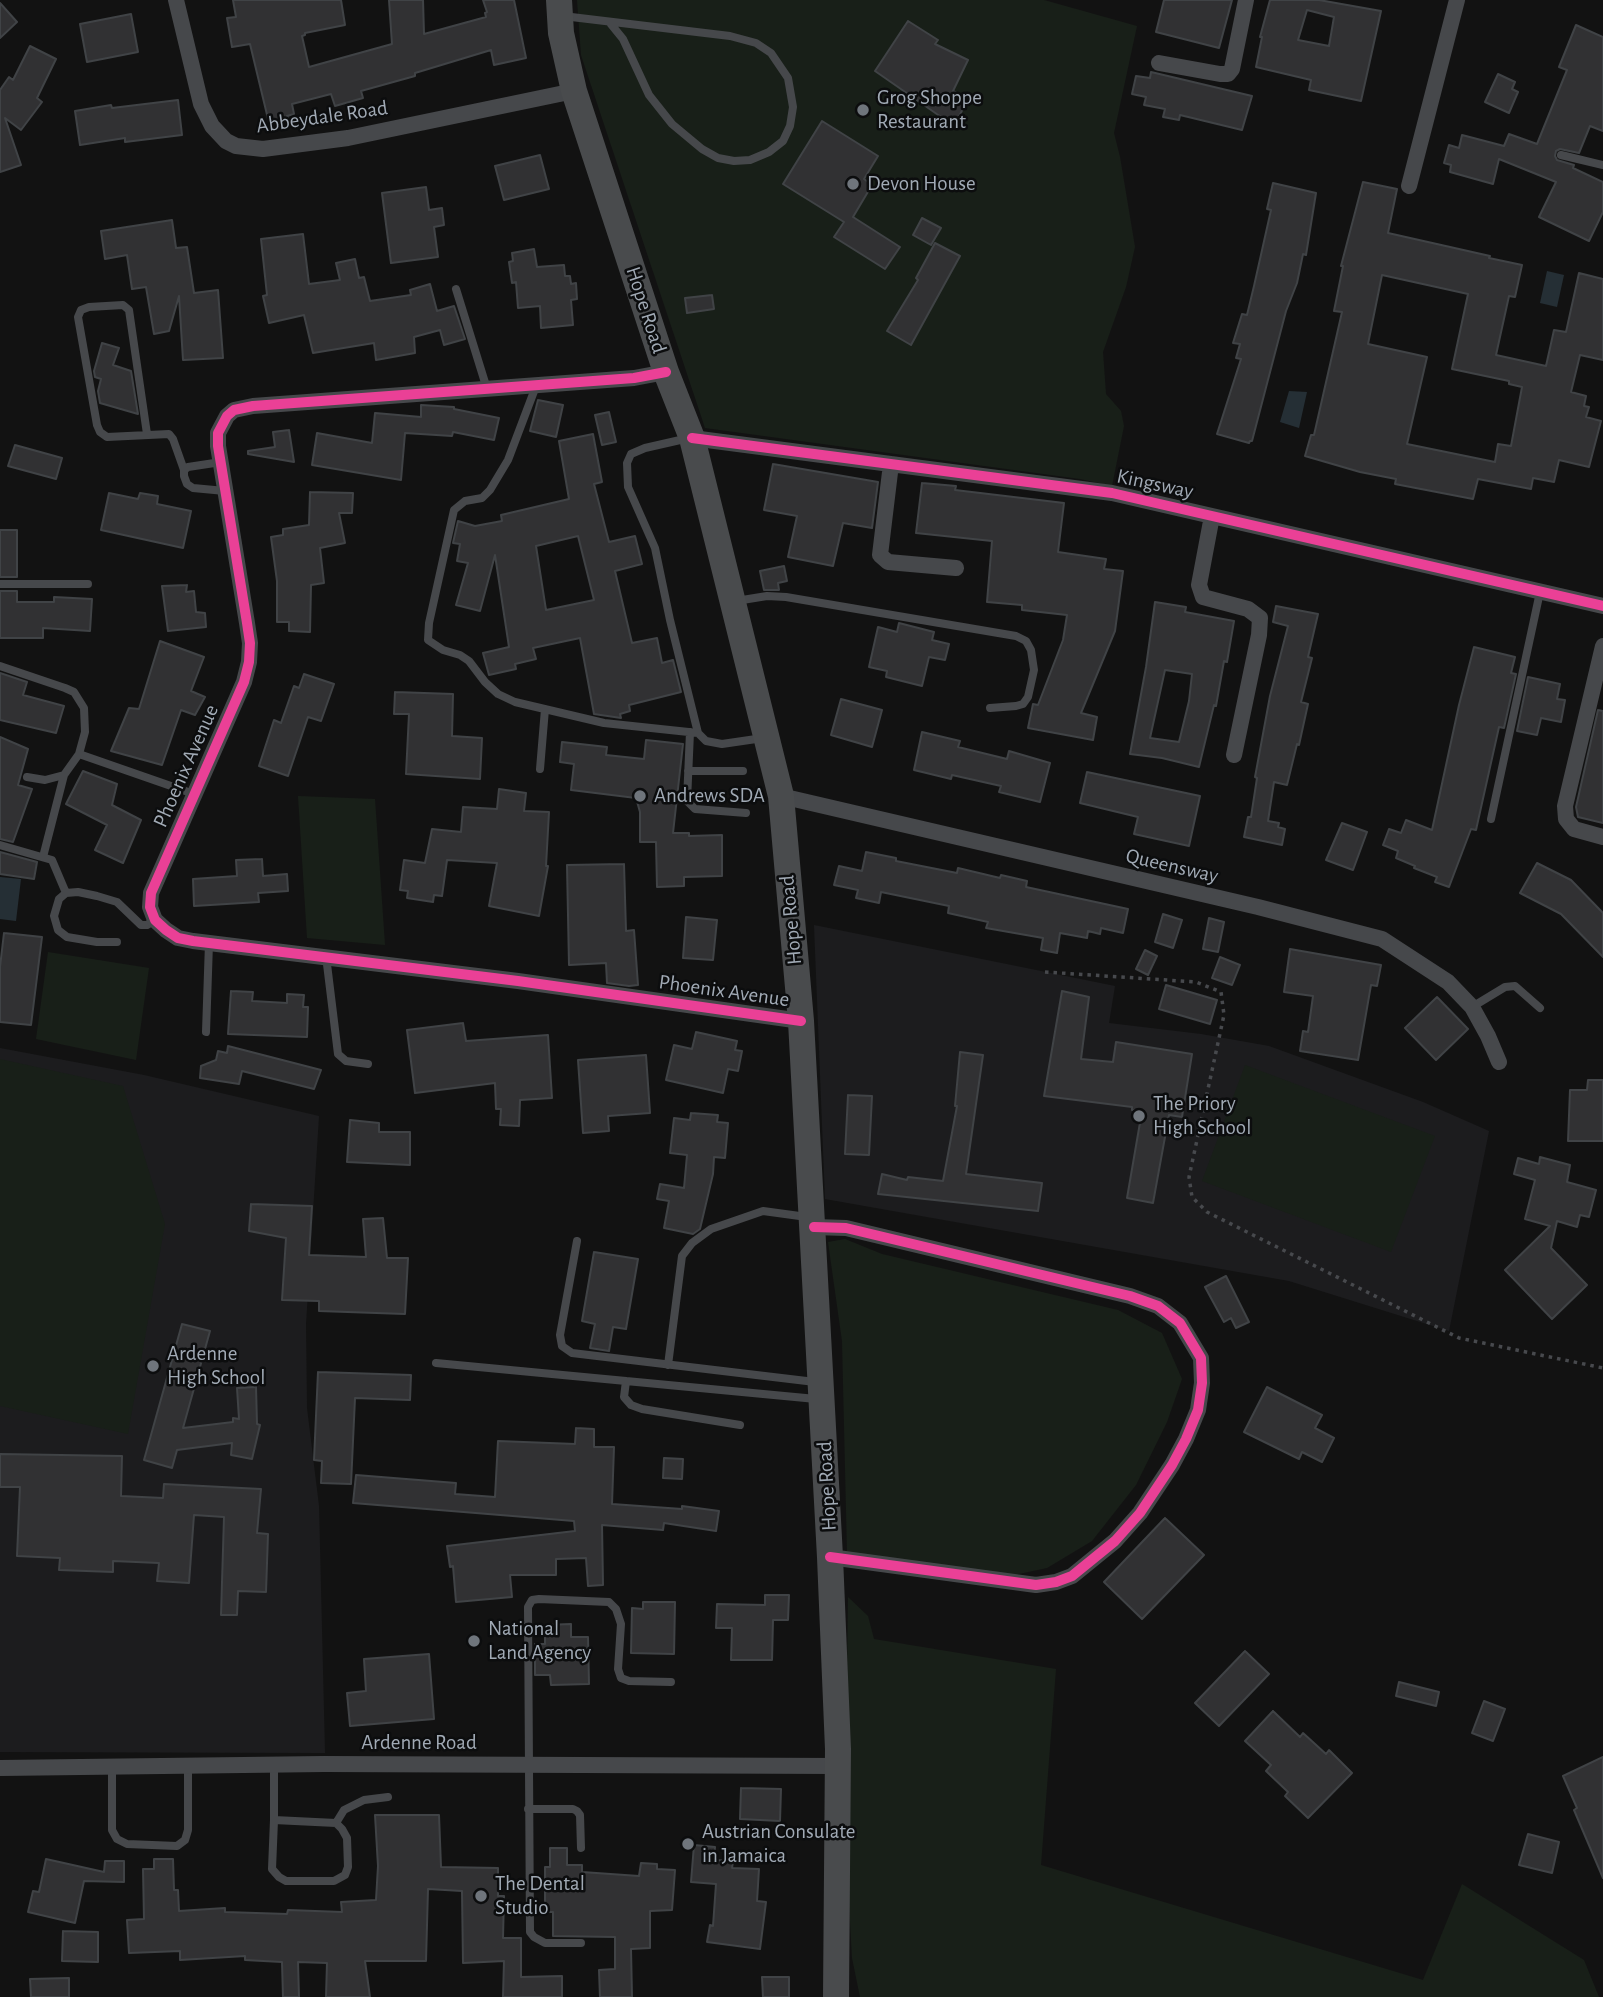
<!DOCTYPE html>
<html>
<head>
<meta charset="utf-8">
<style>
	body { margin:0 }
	canvas { display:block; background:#121212 }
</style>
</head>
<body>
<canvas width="1603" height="1997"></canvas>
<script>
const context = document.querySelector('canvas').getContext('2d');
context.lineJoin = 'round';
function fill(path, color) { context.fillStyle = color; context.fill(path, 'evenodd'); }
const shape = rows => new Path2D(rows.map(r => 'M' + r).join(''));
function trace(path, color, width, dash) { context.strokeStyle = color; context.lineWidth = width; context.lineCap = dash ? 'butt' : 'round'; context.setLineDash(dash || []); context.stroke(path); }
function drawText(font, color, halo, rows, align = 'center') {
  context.font = font + ' "Alegreya Sans",sans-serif'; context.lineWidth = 5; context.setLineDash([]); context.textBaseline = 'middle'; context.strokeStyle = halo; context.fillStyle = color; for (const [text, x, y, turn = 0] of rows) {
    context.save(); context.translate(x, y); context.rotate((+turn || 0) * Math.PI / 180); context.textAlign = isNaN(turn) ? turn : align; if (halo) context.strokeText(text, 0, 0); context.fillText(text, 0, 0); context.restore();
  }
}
fill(shape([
	[814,925,1115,986,1109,1023,1201,1034,1269,1046,1423,1102,1489,1131,1449,1331,1289,1281,825,1199],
	[0,1048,144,1075,319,1116,306,1324,307,1408,319,1506,325,1753,0,1752]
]), '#1c1c1e');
fill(shape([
	[577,0,1044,0,1137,26,1114,133,1120,157,1135,247,1126,287,1103,352,1106,394,1121,411,1124,426,1112,486,1080,479,705,428,581,55],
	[298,796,375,799,385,945,307,938],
	[48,952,149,968,136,1060,36,1039],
	[0,1059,123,1086,165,1224,128,1434,0,1406],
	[1245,1065,1435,1136,1391,1252,1202,1181],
	[845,1239,882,1254,1118,1310,1162,1333,1182,1379,1167,1422,1136,1485,1092,1541,1047,1568,1014,1575,847,1552,842,1341,828,1242],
	[848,1597,868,1616,874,1639,1056,1669,1041,1865,1423,1980,1462,1884,1584,1960,1599,1997,860,1997,852,1958,845,1830]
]), '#181f18');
fill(shape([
	[1547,271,1564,275,1557,307,1540,303],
	[1289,391,1307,392,1299,428,1280,422],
	[0,877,21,879,16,921,0,919]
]), '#252f35');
const building = shape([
	[233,0,341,0,345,25,305,33,305,35,302,36,309,67,392,44,389,0,423,0,424,34,486,17,485,13,487,12,483,0,514,0,526,58,494,65,491,50,415,73,415,76,361,91,363,98,335,106,331,94,292,104,294,114,287,116,288,118,269,123,250,44,232,47,227,18,236,17,233,0],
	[1164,0,1232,0,1219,48,1156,32,1164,0],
	[1270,0,1319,0,1381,11,1361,101,1309,90,1311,80,1256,67,1262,37,1260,37,1270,0],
	[1307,10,1334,17,1329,46,1298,40,1307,10],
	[0,3,17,22,0,38,0,3],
	[131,14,138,52,87,62,80,24,131,14],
	[908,21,938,40,935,44,968,60,953,91,968,99,954,126,875,71,908,21],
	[1576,25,1603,37,1603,131,1590,126,1579,153,1560,149,1556,151,1555,156,1557,160,1574,165,1573,168,1603,182,1603,212,1589,241,1539,217,1556,182,1499,159,1493,184,1450,172,1451,165,1444,163,1449,145,1459,148,1462,135,1504,146,1509,134,1537,144,1567,70,1559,67,1576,25],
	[30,46,56,59,37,98,42,102,21,130,5,118,21,165,0,172,0,90,9,77,13,80,30,46],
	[1151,72,1252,96,1242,130,1180,115,1179,120,1163,117,1165,109,1144,105,1146,97,1132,94,1136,76,1150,78,1151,72],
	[1498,74,1515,82,1512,89,1518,92,1509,113,1485,102,1498,74],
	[178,100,182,135,125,142,125,138,80,145,75,111,111,105,112,108,178,100],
	[822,121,878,156,864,179,872,185,853,217,900,247,885,269,834,237,844,222,783,184,822,121],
	[540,155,549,189,504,200,495,166,540,155],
	[1363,182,1397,189,1388,233,1490,256,1489,258,1522,265,1515,297,1509,296,1496,355,1546,366,1554,330,1566,332,1579,273,1603,279,1603,360,1580,355,1571,392,1586,396,1584,406,1589,407,1586,417,1601,421,1589,467,1559,460,1554,482,1533,478,1531,489,1478,479,1473,499,1395,484,1396,479,1360,472,1305,456,1311,435,1314,435,1342,312,1334,311,1343,266,1341,266,1363,182],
	[1382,275,1468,294,1452,369,1509,381,1509,384,1522,387,1511,446,1498,444,1495,462,1407,444,1427,357,1368,344,1382,275],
	[1273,183,1316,193,1306,255,1303,254,1297,283,1286,311,1252,441,1250,441,1249,443,1217,434,1241,359,1236,358,1240,344,1233,343,1242,314,1247,315,1254,286,1271,210,1267,209,1273,183],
	[426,187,429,210,442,208,444,225,434,227,438,257,391,263,382,193,426,187],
	[922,218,941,228,931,245,913,235,922,218],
	[172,220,176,248,187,247,194,293,218,290,223,358,183,360,179,296,169,331,154,334,146,287,132,289,127,255,105,259,101,231,172,220],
	[303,234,309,284,340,280,336,263,355,259,359,278,364,277,370,301,411,295,410,290,430,284,437,311,454,306,465,339,444,345,440,330,414,337,415,353,376,360,374,343,313,353,304,315,269,323,263,296,267,295,261,239,303,234],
	[935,243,960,256,911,345,887,331,918,280,916,278,935,243],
	[534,249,537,267,564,265,565,276,570,276,571,284,576,283,577,299,571,300,573,325,541,328,540,306,518,308,516,282,512,283,509,262,513,261,512,253,534,249],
	[712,295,714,309,687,313,685,298,712,295],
	[102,343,119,348,113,365,131,371,138,414,100,403,98,391,101,379,95,377,94,371,102,343],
	[538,400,563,405,556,437,530,431,538,400],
	[421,405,454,407,454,409,499,418,494,440,453,432,452,436,405,433,401,480,312,465,317,433,372,443,375,413,421,417,421,405],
	[609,412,616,442,602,445,595,415,609,412],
	[289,430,294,462,248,454,248,451,275,447,273,432,289,430],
	[593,434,602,482,594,484,609,542,635,536,642,564,615,571,632,643,657,638,662,663,673,660,681,692,629,705,630,711,620,714,621,718,594,714,580,638,533,648,536,659,515,664,516,669,489,675,483,653,509,647,495,555,480,611,456,605,468,563,457,561,460,544,453,543,458,521,475,526,502,521,501,515,569,499,559,441,593,434],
	[578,536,594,600,546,610,536,546,578,536],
	[15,445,62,458,56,479,8,466,15,445],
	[773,464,878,482,872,528,843,523,833,566,788,557,797,516,764,510,773,464],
	[922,483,956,486,955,490,1064,503,1058,552,1106,559,1104,569,1123,571,1115,631,1081,713,1097,717,1093,740,1028,728,1033,704,1038,705,1063,640,1067,615,1022,610,1022,605,987,602,992,541,916,533,922,483],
	[310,492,353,493,352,513,339,513,345,543,320,548,324,583,311,585,310,632,289,631,289,622,277,622,277,581,271,537,283,535,283,529,309,525,310,492],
	[109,493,138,499,140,493,158,496,157,504,191,511,183,548,101,530,109,493],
	[0,530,17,530,17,577,0,577,0,530],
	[784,566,787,581,778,583,779,590,764,590,760,571,784,566],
	[187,585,186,592,194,591,196,612,205,613,206,627,168,631,162,586,187,585],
	[0,591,17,591,17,602,54,602,54,597,92,599,90,631,43,628,43,638,0,638,0,591],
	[1155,602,1186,607,1185,612,1234,621,1227,662,1224,661,1216,706,1214,705,1199,767,1162,758,1130,754,1146,667,1155,602],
	[1165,670,1192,674,1189,701,1179,742,1150,738,1165,670],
	[1276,606,1318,614,1308,657,1312,658,1301,702,1308,704,1299,745,1297,744,1287,785,1274,782,1268,821,1279,823,1278,827,1285,829,1282,845,1244,837,1248,817,1251,817,1257,778,1255,777,1270,696,1288,626,1273,622,1276,606],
	[899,623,934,632,932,640,949,644,945,660,929,657,922,686,886,677,887,671,869,667,878,627,897,632,899,623],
	[160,641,204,657,191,691,205,697,195,715,181,710,162,765,111,751,129,708,139,709,160,641],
	[1474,647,1515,657,1511,673,1516,674,1504,728,1499,727,1476,830,1471,829,1449,887,1435,882,1437,877,1414,868,1415,866,1396,858,1398,851,1383,845,1389,829,1401,833,1406,820,1432,830,1459,705,1474,647],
	[0,673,27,682,23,695,64,706,56,733,0,720,0,673],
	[304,674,334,684,321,721,308,717,288,776,259,766,274,720,281,723,294,686,299,688,304,674],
	[1528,677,1560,684,1557,699,1565,700,1561,722,1541,718,1537,735,1517,731,1528,677],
	[395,692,453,694,452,736,482,738,480,779,406,774,409,714,394,714,395,692],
	[841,699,882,710,872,747,831,735,841,699],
	[1598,710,1603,711,1603,823,1578,817,1576,807,1598,710],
	[922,732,960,741,958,747,1007,759,1009,751,1050,763,1040,802,999,792,1001,786,952,775,951,779,914,770,922,732],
	[0,737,28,749,18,785,32,789,13,842,0,839,0,737],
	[646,740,683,744,673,833,689,833,689,836,722,835,722,876,684,877,684,886,657,887,656,842,640,842,640,812,636,798,571,790,574,764,560,762,562,742,607,747,606,755,644,759,646,740],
	[83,771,117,784,112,805,141,820,123,863,95,850,107,825,66,804,83,771],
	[1087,772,1200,796,1189,846,1134,834,1138,817,1080,803,1087,772],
	[499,789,526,793,524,811,549,812,546,866,548,866,539,916,489,906,497,863,447,860,442,896,434,895,433,902,407,898,408,891,400,890,404,860,425,863,432,829,461,832,463,807,497,809,499,789],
	[1342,823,1367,832,1353,870,1326,860,1342,823],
	[0,852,37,862,34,879,0,874,0,852],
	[866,852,896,858,896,861,957,873,958,868,1000,878,1001,875,1027,881,1026,887,1128,909,1123,933,1101,928,1100,934,1088,931,1087,938,1060,933,1057,953,1041,950,1043,938,986,928,988,922,948,913,949,906,881,892,879,903,856,898,858,890,834,885,839,866,862,871,866,852],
	[262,859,263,876,287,874,288,891,258,893,259,902,194,906,193,879,237,876,236,860,262,859],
	[1537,863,1571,880,1603,913,1603,957,1561,914,1520,893,1537,863],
	[624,864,626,931,634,930,638,985,629,986,607,983,606,963,569,965,567,865,624,864],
	[1163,914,1182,920,1173,948,1155,942,1163,914],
	[686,917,717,920,713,960,683,958,686,917],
	[1209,918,1224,922,1218,952,1203,949,1209,918],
	[4,933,42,937,31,1025,0,1022,0,967,4,933],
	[1290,949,1381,965,1377,986,1371,985,1358,1060,1300,1051,1303,1031,1308,1032,1313,996,1284,992,1290,949],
	[1145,950,1157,956,1148,975,1136,969,1145,950],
	[1220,957,1240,965,1232,985,1212,978,1220,957],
	[1166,985,1217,1000,1210,1024,1159,1009,1166,985],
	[231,991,253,992,252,1001,287,1003,287,994,304,995,303,1007,308,1007,307,1037,228,1034,231,991],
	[1062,991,1089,997,1081,1059,1113,1062,1116,1042,1192,1054,1182,1117,1169,1115,1153,1203,1127,1198,1142,1111,1132,1110,1132,1107,1044,1096,1062,991],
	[1437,997,1468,1029,1436,1060,1405,1028,1437,997],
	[463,1023,466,1041,548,1035,552,1098,520,1100,519,1126,500,1125,501,1109,496,1109,495,1083,415,1093,407,1030,463,1023],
	[696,1032,737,1041,735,1050,742,1051,738,1071,728,1069,723,1093,666,1080,674,1045,692,1049,696,1032],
	[228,1046,321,1070,314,1089,242,1071,239,1084,200,1078,201,1066,216,1060,218,1051,227,1053,228,1046],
	[960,1052,983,1055,966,1174,1042,1183,1038,1211,878,1194,882,1174,907,1180,908,1177,943,1181,957,1106,955,1106,960,1052],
	[646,1055,650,1113,608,1116,609,1131,583,1133,578,1060,646,1055],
	[1588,1080,1603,1080,1603,1141,1568,1141,1570,1090,1587,1090,1588,1080],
	[848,1095,872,1096,869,1155,845,1154,848,1095],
	[691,1113,718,1115,717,1122,728,1123,725,1158,714,1157,713,1174,700,1229,693,1234,664,1228,669,1201,657,1199,660,1184,684,1188,687,1155,670,1153,674,1118,690,1120,691,1113],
	[350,1120,379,1123,379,1132,410,1132,410,1165,347,1162,350,1120],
	[1540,1157,1570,1165,1567,1182,1596,1190,1589,1217,1580,1215,1577,1227,1557,1221,1551,1248,1587,1285,1552,1319,1505,1270,1550,1226,1525,1219,1535,1180,1514,1174,1518,1158,1539,1164,1540,1157],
	[251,1204,312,1206,309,1255,366,1257,363,1219,383,1218,387,1258,408,1258,405,1314,319,1311,319,1301,282,1300,286,1238,249,1231,251,1204],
	[594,1252,638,1259,626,1329,613,1327,609,1351,590,1348,595,1324,582,1321,594,1252],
	[1226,1276,1249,1322,1236,1328,1231,1318,1224,1322,1205,1287,1226,1276],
	[182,1324,210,1331,183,1428,233,1422,233,1418,239,1419,237,1388,256,1387,257,1424,260,1425,252,1459,231,1455,232,1443,177,1450,172,1468,144,1460,182,1324],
	[318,1372,411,1375,410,1400,355,1398,351,1484,321,1483,322,1461,314,1460,318,1372],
	[1267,1387,1322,1415,1315,1428,1334,1438,1322,1462,1302,1452,1299,1459,1244,1432,1267,1387],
	[576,1428,594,1429,594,1447,614,1447,612,1504,682,1509,682,1506,719,1511,716,1531,664,1523,663,1530,602,1525,603,1585,588,1586,586,1558,556,1559,556,1575,510,1575,512,1597,456,1602,453,1566,450,1567,447,1546,575,1531,574,1521,353,1503,356,1475,456,1483,455,1494,495,1497,498,1441,575,1444,576,1428],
	[0,1454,122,1456,121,1496,163,1498,164,1484,261,1489,257,1533,268,1534,266,1592,238,1591,237,1615,221,1615,224,1517,194,1515,189,1583,157,1581,159,1563,113,1561,113,1572,59,1570,60,1558,17,1556,20,1487,0,1487,0,1454],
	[664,1458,683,1459,682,1479,663,1478,664,1458],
	[1165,1518,1204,1555,1142,1619,1104,1582,1165,1518],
	[765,1595,789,1595,788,1620,773,1620,772,1660,731,1660,732,1628,716,1628,717,1604,765,1605,765,1595],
	[643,1602,675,1602,674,1654,631,1653,632,1608,643,1609,643,1602],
	[571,1624,571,1637,588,1637,589,1684,551,1685,550,1675,535,1675,535,1644,545,1644,545,1625,571,1624],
	[1245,1651,1269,1674,1219,1726,1195,1703,1245,1651],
	[429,1654,434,1719,350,1726,347,1693,366,1691,364,1659,429,1654],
	[1399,1682,1439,1692,1436,1706,1396,1696,1399,1682],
	[1484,1701,1505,1709,1493,1741,1472,1733,1484,1701],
	[1273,1711,1300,1737,1303,1733,1326,1754,1329,1750,1352,1773,1308,1818,1285,1796,1288,1792,1266,1771,1271,1765,1245,1741,1273,1711],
	[1603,1757,1603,1878,1574,1810,1577,1808,1563,1776,1603,1757],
	[741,1788,781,1789,780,1821,740,1819,741,1788],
	[375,1815,439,1815,441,1867,498,1868,498,1896,504,1896,503,1938,521,1938,521,1977,562,1976,562,1997,503,1997,504,1961,463,1963,462,1891,428,1889,426,1961,365,1961,370,1997,326,1997,327,1963,298,1962,299,1997,283,1997,282,1962,245,1960,245,1956,180,1960,180,1951,129,1953,127,1920,144,1919,143,1869,154,1869,154,1859,173,1859,174,1890,178,1890,179,1911,225,1908,225,1912,287,1914,288,1910,342,1912,341,1902,376,1900,378,1866,375,1815],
	[1528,1834,1559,1842,1552,1873,1519,1865,1528,1834],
	[694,1845,715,1847,714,1860,733,1861,732,1868,759,1869,757,1901,766,1902,760,1949,707,1942,710,1925,713,1926,716,1884,691,1882,694,1845],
	[550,1848,567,1848,567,1865,582,1865,582,1872,639,1876,641,1863,657,1864,657,1869,675,1870,672,1910,650,1911,650,1948,631,1949,632,1997,600,1997,599,1970,615,1969,615,1937,553,1936,553,1912,545,1912,545,1867,550,1867,550,1848],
	[46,1859,104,1872,105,1861,124,1861,124,1882,84,1881,75,1923,28,1912,33,1891,39,1892,46,1859],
	[63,1931,98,1932,98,1962,62,1961,63,1931],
	[762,1977,789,1977,789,1997,763,1997,762,1977],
	[69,1978,69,1997,31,1997,30,1979,69,1978]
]);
fill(building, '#313133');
trace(building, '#404346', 2);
trace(shape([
	[1045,972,1196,982,1221,992,1224,1015,1189,1177,1192,1197,1207,1212,1459,1338,1603,1368]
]), '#47494d', 3.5, [3.5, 5]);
trace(shape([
	[563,16,730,36,756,43,771,53,788,78,793,107,790,126,783,141,769,152,750,160,734,161,718,158,702,149,672,124,649,95,623,39,610,23],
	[1561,155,1603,165],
	[456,289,487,389],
	[536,386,508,460,490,490,482,498,465,501,454,510,429,623,428,640,443,650,460,655,469,661,485,682,498,694,515,702,604,723,698,733],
	[147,434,129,310,123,305,89,307,81,310,78,317,97,425,100,432,107,437,169,434,173,439,184,470],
	[689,438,645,448,631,454,627,463,628,487,655,548,670,620,698,733,706,741,722,744,763,738],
	[221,462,188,467,184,470,184,476,187,484,193,488,225,491],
	[0,584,88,584],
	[736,601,767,596,786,597,1016,636,1026,641,1031,650,1034,670,1028,697,1023,704,1016,706,990,708],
	[0,666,65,688,74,692,84,708,85,732,79,754,64,775,45,780,27,777],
	[690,732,687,801,695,809,746,813],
	[79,754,194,794],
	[540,769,545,709],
	[688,771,743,771],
	[1491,819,1540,592],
	[0,845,52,860,66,893],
	[43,857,64,775],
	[117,942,97,942,67,937,58,930,54,916,59,899,66,893,78,892,97,896,117,902,141,925,147,925,155,920],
	[326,956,338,1054,346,1061,368,1064],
	[1472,1007,1505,987,1515,986,1540,1008],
	[206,1032,209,943],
	[577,1241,560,1335,562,1346,572,1353,815,1382],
	[436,1363,816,1399],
	[668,1365,682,1256,692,1243,711,1229,763,1211,807,1217],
	[626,1381,624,1397,631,1405,642,1409,740,1425],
	[112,1768,112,1830,117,1839,127,1844,177,1846,185,1840,188,1830,188,1767],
	[528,1809,573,1809,577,1811,580,1815,581,1848],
	[274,1820,336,1823,342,1829,347,1838,348,1867,345,1875,334,1881,286,1881,279,1877,272,1869,274,1820],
	[274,1820,274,1765],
	[336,1823,344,1810,364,1800,388,1797],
	[581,1943,545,1943,534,1937,530,1932,528,1607,532,1600,539,1599,609,1602,616,1609,621,1624,618,1669,621,1678,629,1681,671,1682]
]), '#46484b', 8);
trace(shape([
	[176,0,201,104,212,126,226,141,236,146,263,149,348,138,574,91],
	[1159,63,1220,74,1228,74,1232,69,1246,0],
	[1409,186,1457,0],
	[666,372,634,378,253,406,234,410,227,416,218,433,218,446,247,623,250,643,249,662,244,682,151,893,150,907,155,920,166,930,178,938,193,941,518,981,801,1021],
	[692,438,1112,493,1603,606],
	[891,464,880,555,888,562,956,568],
	[1212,516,1199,585,1203,597,1248,609,1260,618,1259,635,1234,755],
	[1603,646,1565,806,1566,819,1574,829,1603,837],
	[781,796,1258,907,1382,939,1448,982,1472,1007,1488,1036,1499,1062],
	[814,1227,846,1228,1130,1296,1158,1306,1180,1323,1201,1358,1202,1383,1198,1410,1186,1439,1172,1465,1140,1513,1115,1541,1072,1576,1056,1582,1036,1585,830,1557],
	[0,1768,324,1764,838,1766]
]), '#46484b', 16);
trace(shape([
	[559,0,561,33,574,91,666,372,692,438,781,796,801,1021,830,1557,838,1749,836,1997]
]), '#494b4d', 26);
trace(shape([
	[666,372,634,378,253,406,234,410,227,416,218,433,218,446,247,623,250,643,249,662,244,682,151,893,150,907,155,920,166,930,178,938,193,941,518,981,801,1021],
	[692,438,1112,493,1603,606],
	[814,1227,846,1228,1130,1296,1158,1306,1180,1323,1201,1358,1202,1383,1198,1410,1186,1439,1172,1465,1140,1513,1115,1541,1072,1576,1056,1582,1036,1585,830,1557]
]), '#ea4096', 10);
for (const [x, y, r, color] of [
	[863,110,7,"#6f757c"],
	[853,184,7,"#6f757c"],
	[640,796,7,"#6f757c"],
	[1139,1116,7,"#6f757c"],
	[153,1366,7,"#6f757c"],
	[474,1641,7,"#6f757c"],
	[688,1844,7,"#6f757c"],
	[481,1896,7,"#6f757c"]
]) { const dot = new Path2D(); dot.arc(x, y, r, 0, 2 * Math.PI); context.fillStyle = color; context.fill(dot); trace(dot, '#0c0d0e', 2.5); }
drawText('21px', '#a1aab5', '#0c0d0e', [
	["Grog Shoppe",877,98],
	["Restaurant",877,122],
	["Devon House",867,184],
	["Andrews SDA",654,796],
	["The Priory",1153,1104],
	["High School",1153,1128],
	["Ardenne",167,1354],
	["High School",167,1378],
	["National",488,1629],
	["Land Agency",488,1653],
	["Austrian Consulate",702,1832],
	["in Jamaica",702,1856],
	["The Dental",495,1884],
	["Studio",495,1908]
], 'left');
drawText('21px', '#a1aab5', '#0c0d0e', [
	["Abbeydale Road",322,117,-8],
	["Hope Road",646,310,72],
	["Kingsway",1155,484,12],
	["Phoenix Avenue",186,766,-66],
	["Queensway",1172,866,13],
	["Hope Road",791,920,-95],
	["Phoenix Avenue",724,991,8],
	["Hope Road",827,1486,-93],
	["Ardenne Road",419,1743]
]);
</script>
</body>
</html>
